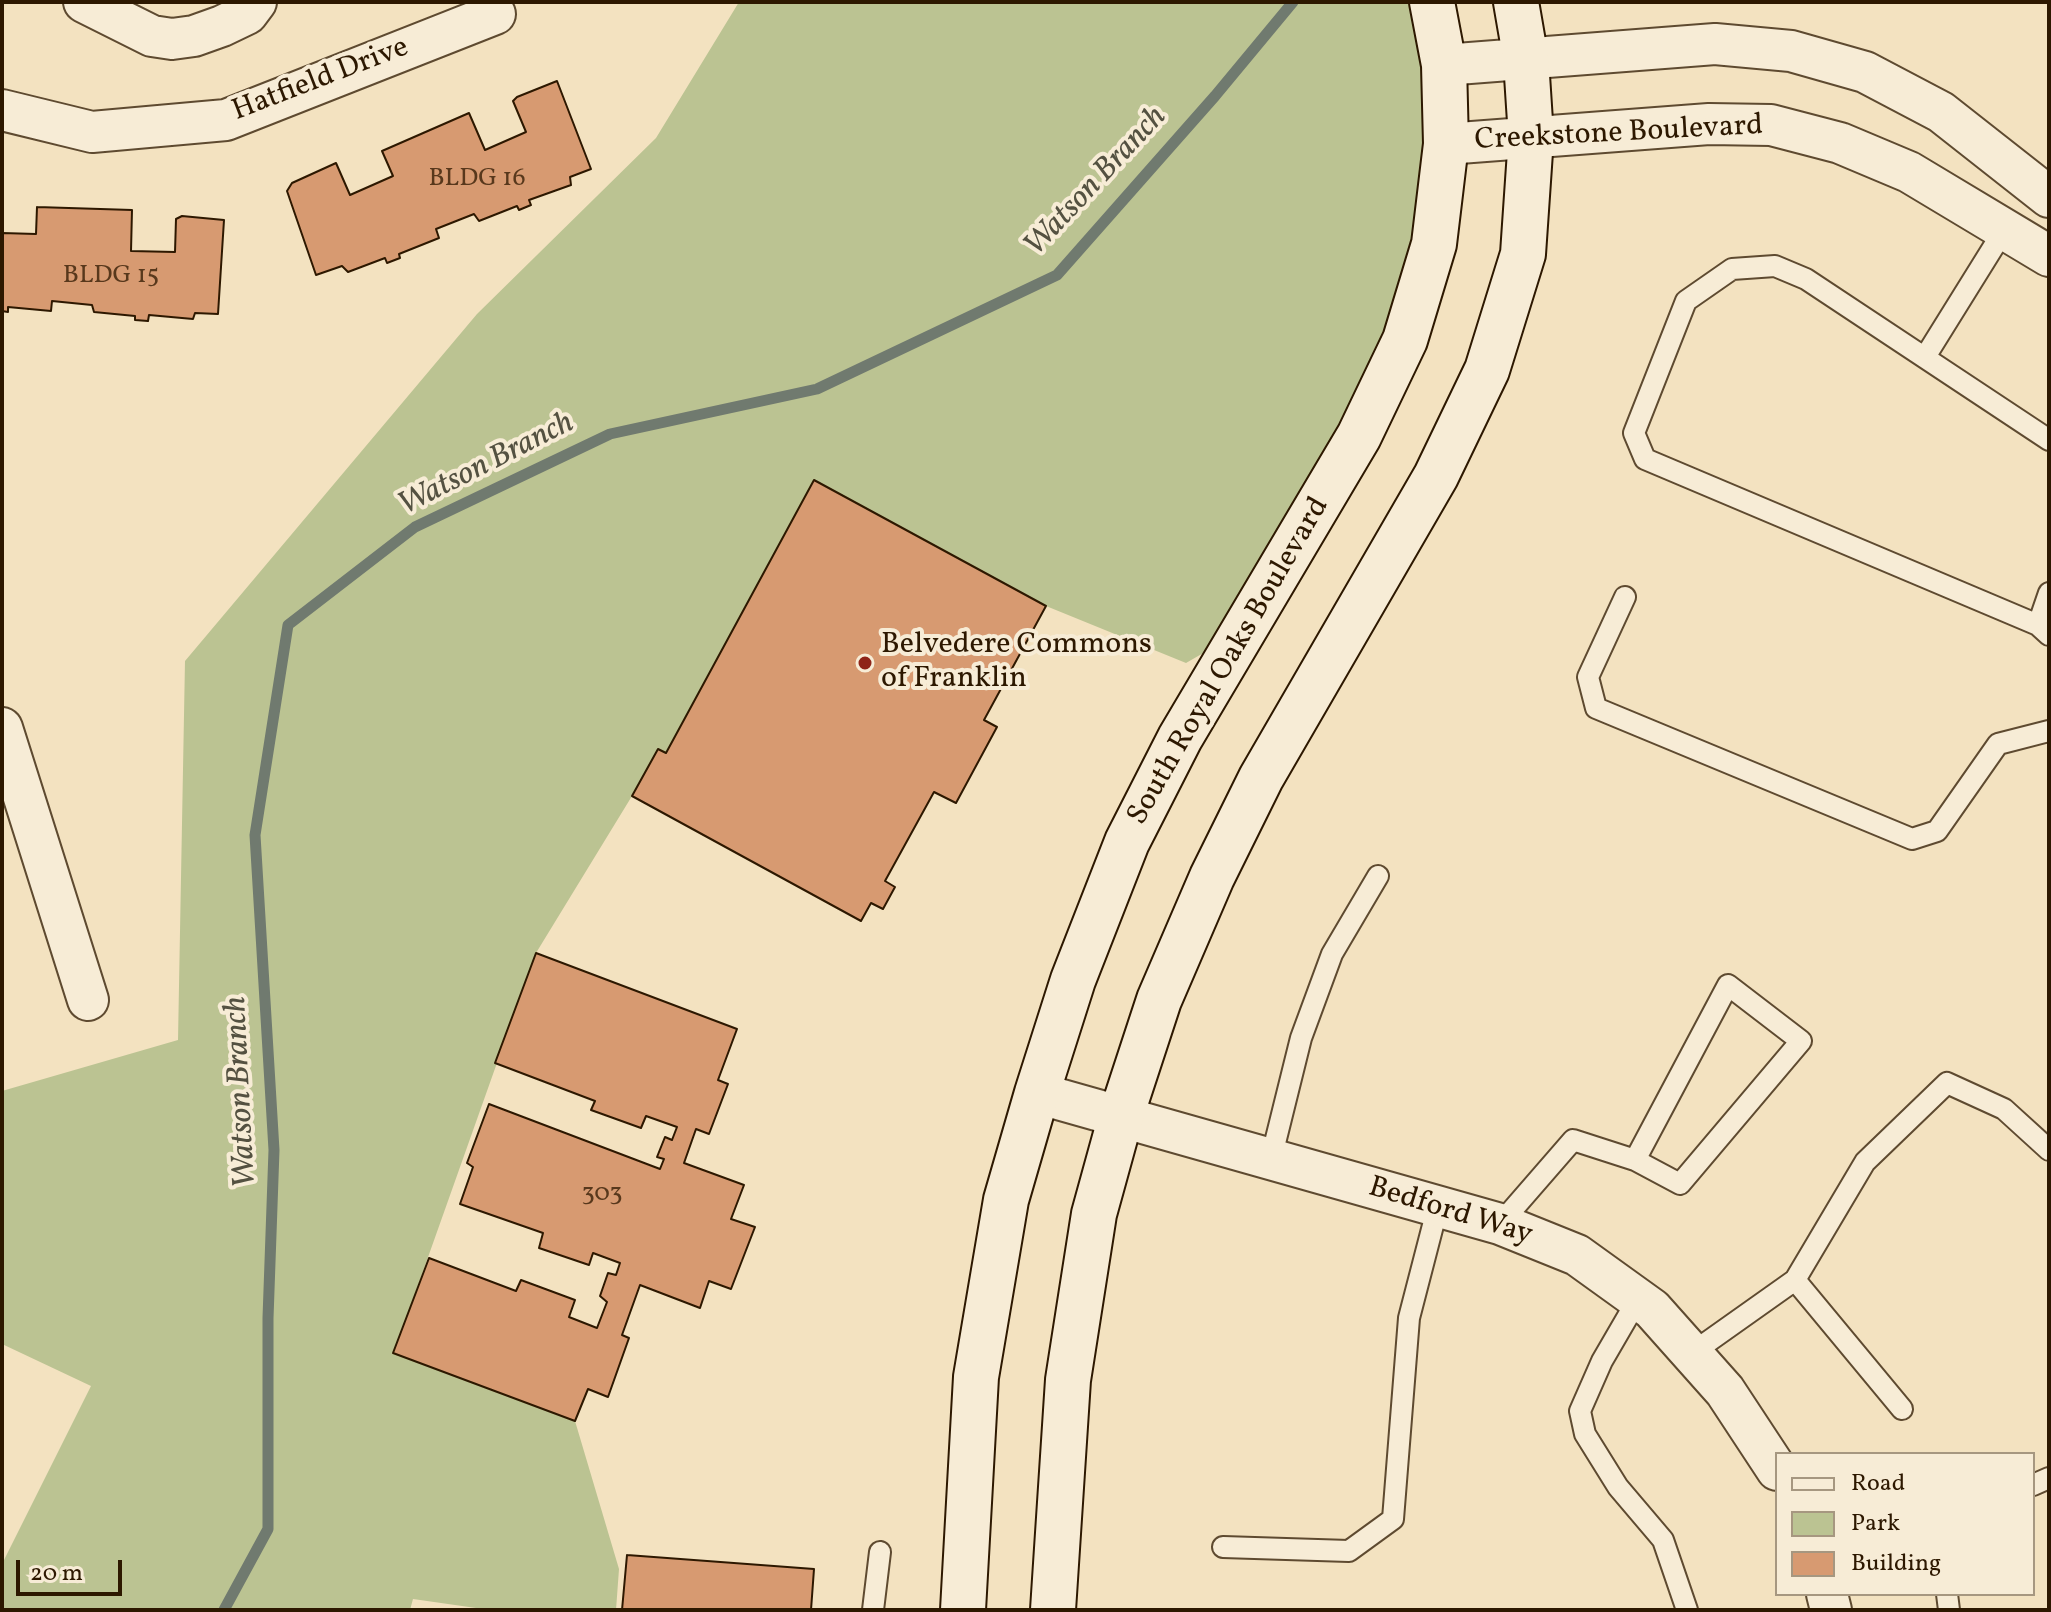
<!DOCTYPE html>
<html>
<head>
<meta charset="utf-8">
<style>
	body { margin:0 }
	#map { position:relative; width:2051px; height:1612px; overflow:hidden; background:#f3e2c0; font-family:Vollkorn,serif }
	canvas { display:block }
	.frame { position:absolute; inset:0; border:4px solid #2d1800; pointer-events:none }
	.legend { position:absolute; left:1775px; top:1452px; width:260px; height:144px; box-sizing:border-box; background:#f7ecd6; border:2px solid #a69780; margin:0; padding:10px 14px; list-style:none; font-size:24px; color:#2d1800 }
	.legend li { display:flex; align-items:center; gap:16px; height:40px }
	.legend b { width:40px; border:2px solid #a69780 }
	.scale { position:absolute; left:16px; top:1560px; width:106px; height:36px; box-sizing:border-box; border:4px solid #2d1800; border-top:0; padding-left:10px; font-size:24px; line-height:28px; white-space:nowrap; color:#2d1800; -webkit-text-stroke:6px #f7ecd6; paint-order:stroke }
</style>
</head>
<body>
<div id="map">
<canvas width="2051" height="1612"></canvas>
<div class="frame"></div>
<ul class="legend">
<li><b style="height:10px;background:#f7ecd6"></b>Road</li>
<li><b style="height:22px;background:#bbc392"></b>Park</li>
<li><b style="height:22px;background:#d79a71"></b>Building</li>
</ul>
<div class="scale">20 m</div>
</div>
<script>
const context = document.querySelector('canvas').getContext('2d');
context.lineJoin = 'round';
function fill(path, color) { context.fillStyle = color; context.fill(path, 'evenodd'); }
const shape = rows => new Path2D(rows.map(r => 'M' + r).join(''));
function trace(path, color, width, dash) { context.strokeStyle = color; context.lineWidth = width; context.lineCap = dash ? 'butt' : 'round'; context.setLineDash(dash || []); context.stroke(path); }
function drawText(font, color, halo, rows, align = 'center') {
  context.font = font + ' Vollkorn,serif'; context.lineWidth = 8; context.setLineDash([]); context.textBaseline = 'middle'; context.strokeStyle = halo; context.fillStyle = color; for (const [text, x, y, turn = 0] of rows) {
    context.save(); context.translate(x, y); context.rotate((+turn || 0) * Math.PI / 180); context.textAlign = isNaN(turn) ? turn : align; if (halo) context.strokeText(text, 0, 0); context.fillText(text, 0, 0); context.restore();
  }
}
fill(shape([
	[739,2,1432,2,1434,244,1245,629,1186,663,1046,606,814,481,666,753,632,796,536,953,394,1353,575,1421,619,1569,616,1610,490,1610,413,1599,410,1610,2,1610,2,1564,91,1386,2,1344,2,1091,178,1040,185,661,477,314,656,138]
]), '#bbc392');
trace(shape([
	[224,1610,268,1529,268,1318,274,1150,255,835,288,625,415,527,610,434,817,389,1057,275,1215,96,1293,2]
]), '#707a6f', 11);
const building = shape([
	[557,81,591,169,570,177,571,185,529,200,531,205,519,210,517,206,479,221,474,214,436,229,439,238,399,254,400,258,387,263,385,258,348,272,342,266,316,275,287,191,292,183,336,163,350,195,393,176,382,151,469,113,485,150,526,132,513,101,517,97,557,81],
	[37,207,132,210,131,251,175,252,176,219,182,216,224,220,218,314,195,313,193,319,149,315,148,321,135,320,135,316,94,312,92,305,52,301,51,311,8,307,8,312,2,311,2,233,36,234,37,207],
	[814,480,1046,606,984,720,997,727,956,803,934,792,885,881,895,887,883,909,871,903,861,921,632,796,658,749,666,753,814,480],
	[536,953,737,1029,718,1080,728,1084,709,1134,696,1129,684,1163,744,1185,731,1219,755,1227,731,1289,709,1281,700,1308,640,1285,622,1335,629,1338,608,1397,588,1389,575,1421,393,1353,429,1258,516,1291,521,1280,575,1300,569,1317,597,1328,607,1302,600,1296,608,1273,616,1275,620,1263,593,1253,589,1265,539,1248,543,1233,460,1204,473,1167,467,1163,489,1104,660,1169,664,1159,657,1157,665,1137,672,1140,677,1127,646,1116,641,1128,591,1110,595,1101,495,1063,536,953],
	[627,1555,814,1569,811,1610,622,1610,627,1555]
]);
fill(building, '#d79a71');
trace(building, '#2d1800', 2);
const service = shape([
	[1925,357,2004,230],
	[2049,440,1806,279,1775,266,1732,269,1686,301,1634,433,1645,459,2038,625,2049,635],
	[1625,597,1588,677,1596,708,1912,839,1937,831,1998,744,2049,731],
	[2038,625,2049,593],
	[1271,1159,1301,1038,1332,954,1378,876],
	[1500,1224,1573,1140,1635,1160,1728,985,1801,1041,1680,1184,1635,1160],
	[1795,1280,1902,1409],
	[1638,1299,1602,1361,1580,1411,1585,1434,1618,1487,1663,1540,1687,1610],
	[1692,1353,1795,1280,1865,1162,1947,1083,2004,1109,2049,1150],
	[2033,1485,2049,1478],
	[1223,1547,1349,1551,1393,1519,1409,1318,1438,1206],
	[1947,1594,1949,1610],
	[873,1610,880,1552]
]);
const minor = shape([
	[84,2,152,36,172,39,194,36,222,26,247,14,256,2],
	[1444,65,1715,44,1791,51,1865,72,1941,112,2049,197],
	[2,110,92,132,226,120,495,14],
	[1446,144,1709,124,1771,125,1840,143,1909,172,2049,256],
	[2,728,88,1000],
	[1037,1093,1500,1224,1577,1255,1652,1309,1725,1391,1777,1470],
	[1827,1594,1831,1610]
]);
const secondary = shape([
	[963,1610,976,1377,1006,1200,1037,1093,1073,980,1127,842,1180,738,1359,436,1405,340,1434,244,1446,144,1444,65,1432,2],
	[1053,1610,1068,1380,1094,1214,1121,1116,1159,1000,1212,877,1261,778,1436,476,1487,370,1523,254,1531,137,1526,60,1516,2]
]);
trace(service, '#5e4a30', 24);
trace(minor, '#5e4a30', 44);
trace(secondary, '#2d1800', 48);
trace(service, '#f7ecd6', 20);
trace(minor, '#f7ecd6', 40);
trace(secondary, '#f7ecd6', 44);
for (const [x, y, r, color] of [
	[865,663,8,"#8f2418"]
]) { const dot = new Path2D(); dot.arc(x, y, r, 0, 2 * Math.PI); context.fillStyle = color; context.fill(dot); trace(dot, '#f7ecd6', 3); }
drawText('26px', '#58381c', null, [
	["BLDG 16",477,180],
	["BLDG 15",111,277],
	["303",602,1195]
]);
drawText('30px', '#2d1800', '#f7ecd6', [
	["Hatfield Drive",321,81,-21],
	["Creekstone Boulevard",1619,135,-3],
	["South Royal Oaks Boulevard",1230,662,-60],
	["Bedford Way",1450,1213,17]
]);
drawText('30px', '#2d1800', '#f7ecd6', [
	["Belvedere Commons",881,646],
	["of Franklin",881,680]
], 'left');
drawText('italic 32px', '#545141', '#f7ecd6', [
	["Watson Branch",1097,183,-47],
	["Watson Branch",487,466,-27],
	["Watson Branch",243,1092,-93]
]);
</script>
</body>
</html>
